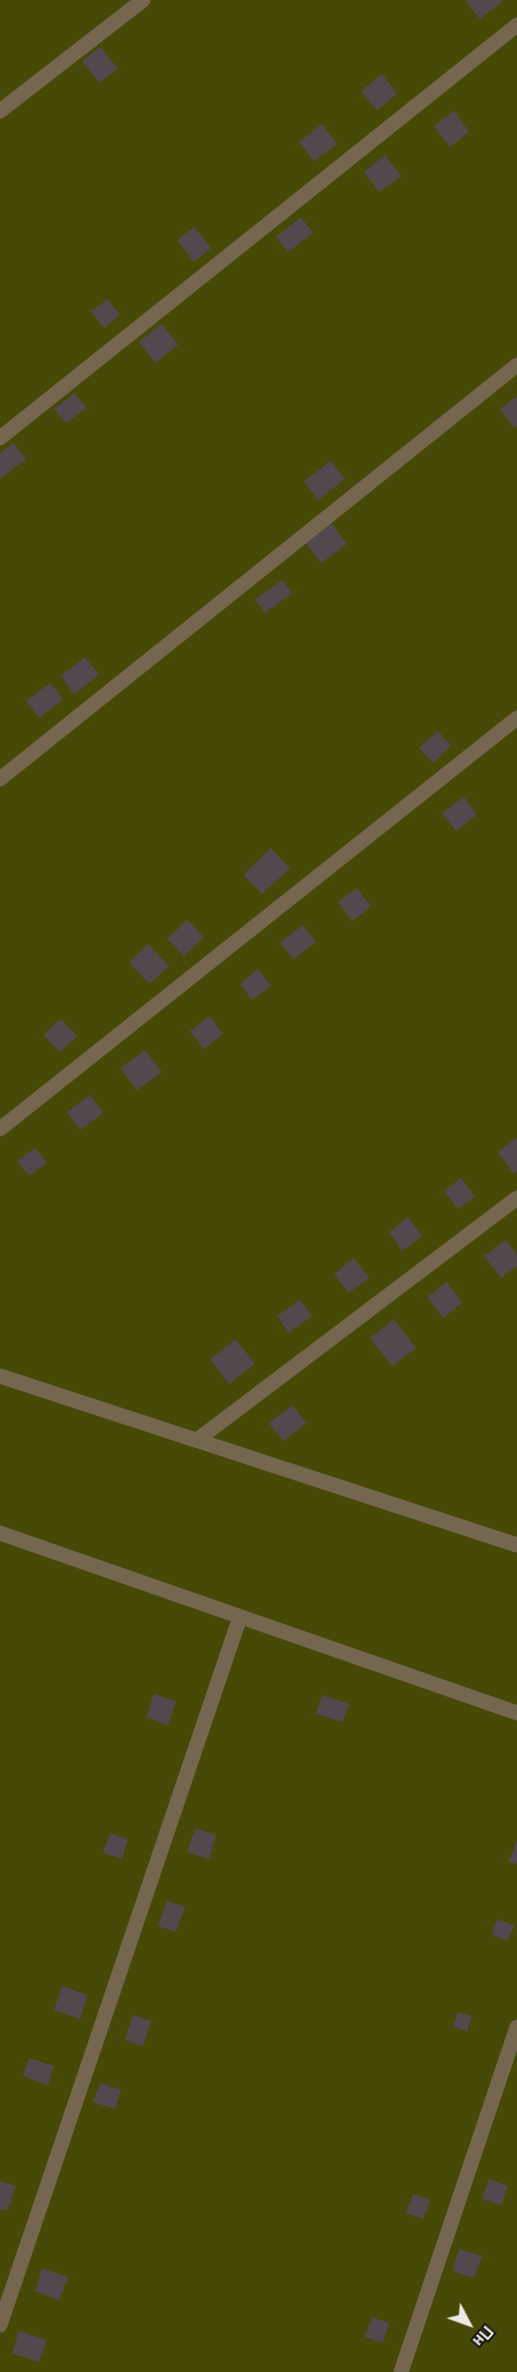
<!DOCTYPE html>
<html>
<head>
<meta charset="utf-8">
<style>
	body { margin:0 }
	#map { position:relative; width:517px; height:2372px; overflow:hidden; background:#332d26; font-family:Arial,sans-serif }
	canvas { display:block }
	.north { position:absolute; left:439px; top:2294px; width:60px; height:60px; -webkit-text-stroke:4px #191613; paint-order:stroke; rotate:131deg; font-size:16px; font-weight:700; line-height:24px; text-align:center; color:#ece8e4 }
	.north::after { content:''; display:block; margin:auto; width:21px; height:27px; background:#ece8e4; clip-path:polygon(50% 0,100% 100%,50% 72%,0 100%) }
</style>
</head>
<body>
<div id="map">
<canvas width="517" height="2372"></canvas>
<div class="north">Пн</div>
</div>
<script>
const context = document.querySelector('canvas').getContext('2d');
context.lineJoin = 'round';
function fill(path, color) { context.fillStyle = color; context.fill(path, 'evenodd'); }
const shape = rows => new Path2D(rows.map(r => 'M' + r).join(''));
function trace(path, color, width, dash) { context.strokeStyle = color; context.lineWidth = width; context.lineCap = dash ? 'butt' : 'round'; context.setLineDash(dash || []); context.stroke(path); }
fill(shape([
	[0,0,517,0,517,2372,0,2372]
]), '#474906');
fill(shape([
	[468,0,504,0,480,19,466,1],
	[101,47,118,69,99,83,82,61],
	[382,74,397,94,377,110,361,91],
	[454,111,469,132,450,147,434,126],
	[322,124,337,144,314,161,299,142],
	[385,155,401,176,379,192,364,172],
	[301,217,313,233,288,252,276,237],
	[194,227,211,248,194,262,177,240],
	[108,299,120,315,104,328,91,311],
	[162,324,178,345,155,363,139,342],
	[75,393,86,408,66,423,54,409],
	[517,396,517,426,514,428,500,409],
	[13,443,26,459,0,479,0,453],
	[331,461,345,479,318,500,304,481],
	[331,523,347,544,321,563,306,543],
	[282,580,292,593,265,613,255,600],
	[85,657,99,675,74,694,61,676],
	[50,683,63,699,39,718,26,701],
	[438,731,451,746,433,763,419,748],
	[464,797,477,815,456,831,442,813],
	[271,848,290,868,262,894,243,875],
	[357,888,371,907,352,921,338,902],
	[187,920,204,937,184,956,167,939],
	[303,925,316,942,293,959,280,942],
	[148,944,169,966,149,984,129,962],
	[258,969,271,986,252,1000,240,984],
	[210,1016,223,1034,204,1049,190,1031],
	[61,1019,77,1036,60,1052,43,1035],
	[145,1050,162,1072,137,1090,120,1068],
	[90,1095,103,1113,80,1130,67,1112],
	[517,1138,517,1171,514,1174,498,1152],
	[35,1148,47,1163,29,1176,17,1161],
	[461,1178,475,1196,458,1209,444,1191],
	[408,1217,422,1236,402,1251,389,1232],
	[506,1240,517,1255,517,1266,501,1278,484,1256],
	[354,1258,369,1278,348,1293,334,1274],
	[447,1282,462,1303,443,1318,427,1297],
	[300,1300,312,1316,289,1333,277,1316],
	[394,1319,416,1348,392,1366,370,1338],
	[236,1339,255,1364,229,1384,210,1359],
	[293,1405,306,1423,283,1441,269,1423],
	[154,1694,176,1701,168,1725,146,1717],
	[322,1695,349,1704,343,1722,316,1714],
	[196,1828,216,1835,209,1859,187,1852],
	[110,1833,128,1839,122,1859,103,1853],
	[517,1840,517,1864,509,1862],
	[167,1901,185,1907,176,1932,158,1926],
	[497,1919,514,1925,508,1941,492,1935],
	[62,1986,88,1995,80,2019,54,2010],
	[458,2012,472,2016,467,2031,453,2027],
	[133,2015,151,2021,143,2046,125,2040],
	[29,2058,54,2066,48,2085,23,2076],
	[100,2083,121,2090,115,2109,93,2102],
	[489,2179,508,2186,501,2205,482,2199],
	[0,2181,16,2186,7,2211,0,2209],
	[413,2194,430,2200,423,2219,406,2213],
	[459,2249,482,2256,474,2278,452,2271],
	[42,2268,68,2277,59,2300,35,2291],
	[372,2317,389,2323,383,2343,365,2337],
	[19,2331,47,2340,39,2362,12,2353]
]), '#52494e');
trace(shape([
	[0,111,143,0],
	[0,438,517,25],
	[0,779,517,365],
	[0,1129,517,718],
	[0,1376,517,1545],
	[197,1440,517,1198],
	[0,1533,517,1713],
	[0,2325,240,1617],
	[401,2372,517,2027]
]), '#74664f', 15);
</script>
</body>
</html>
